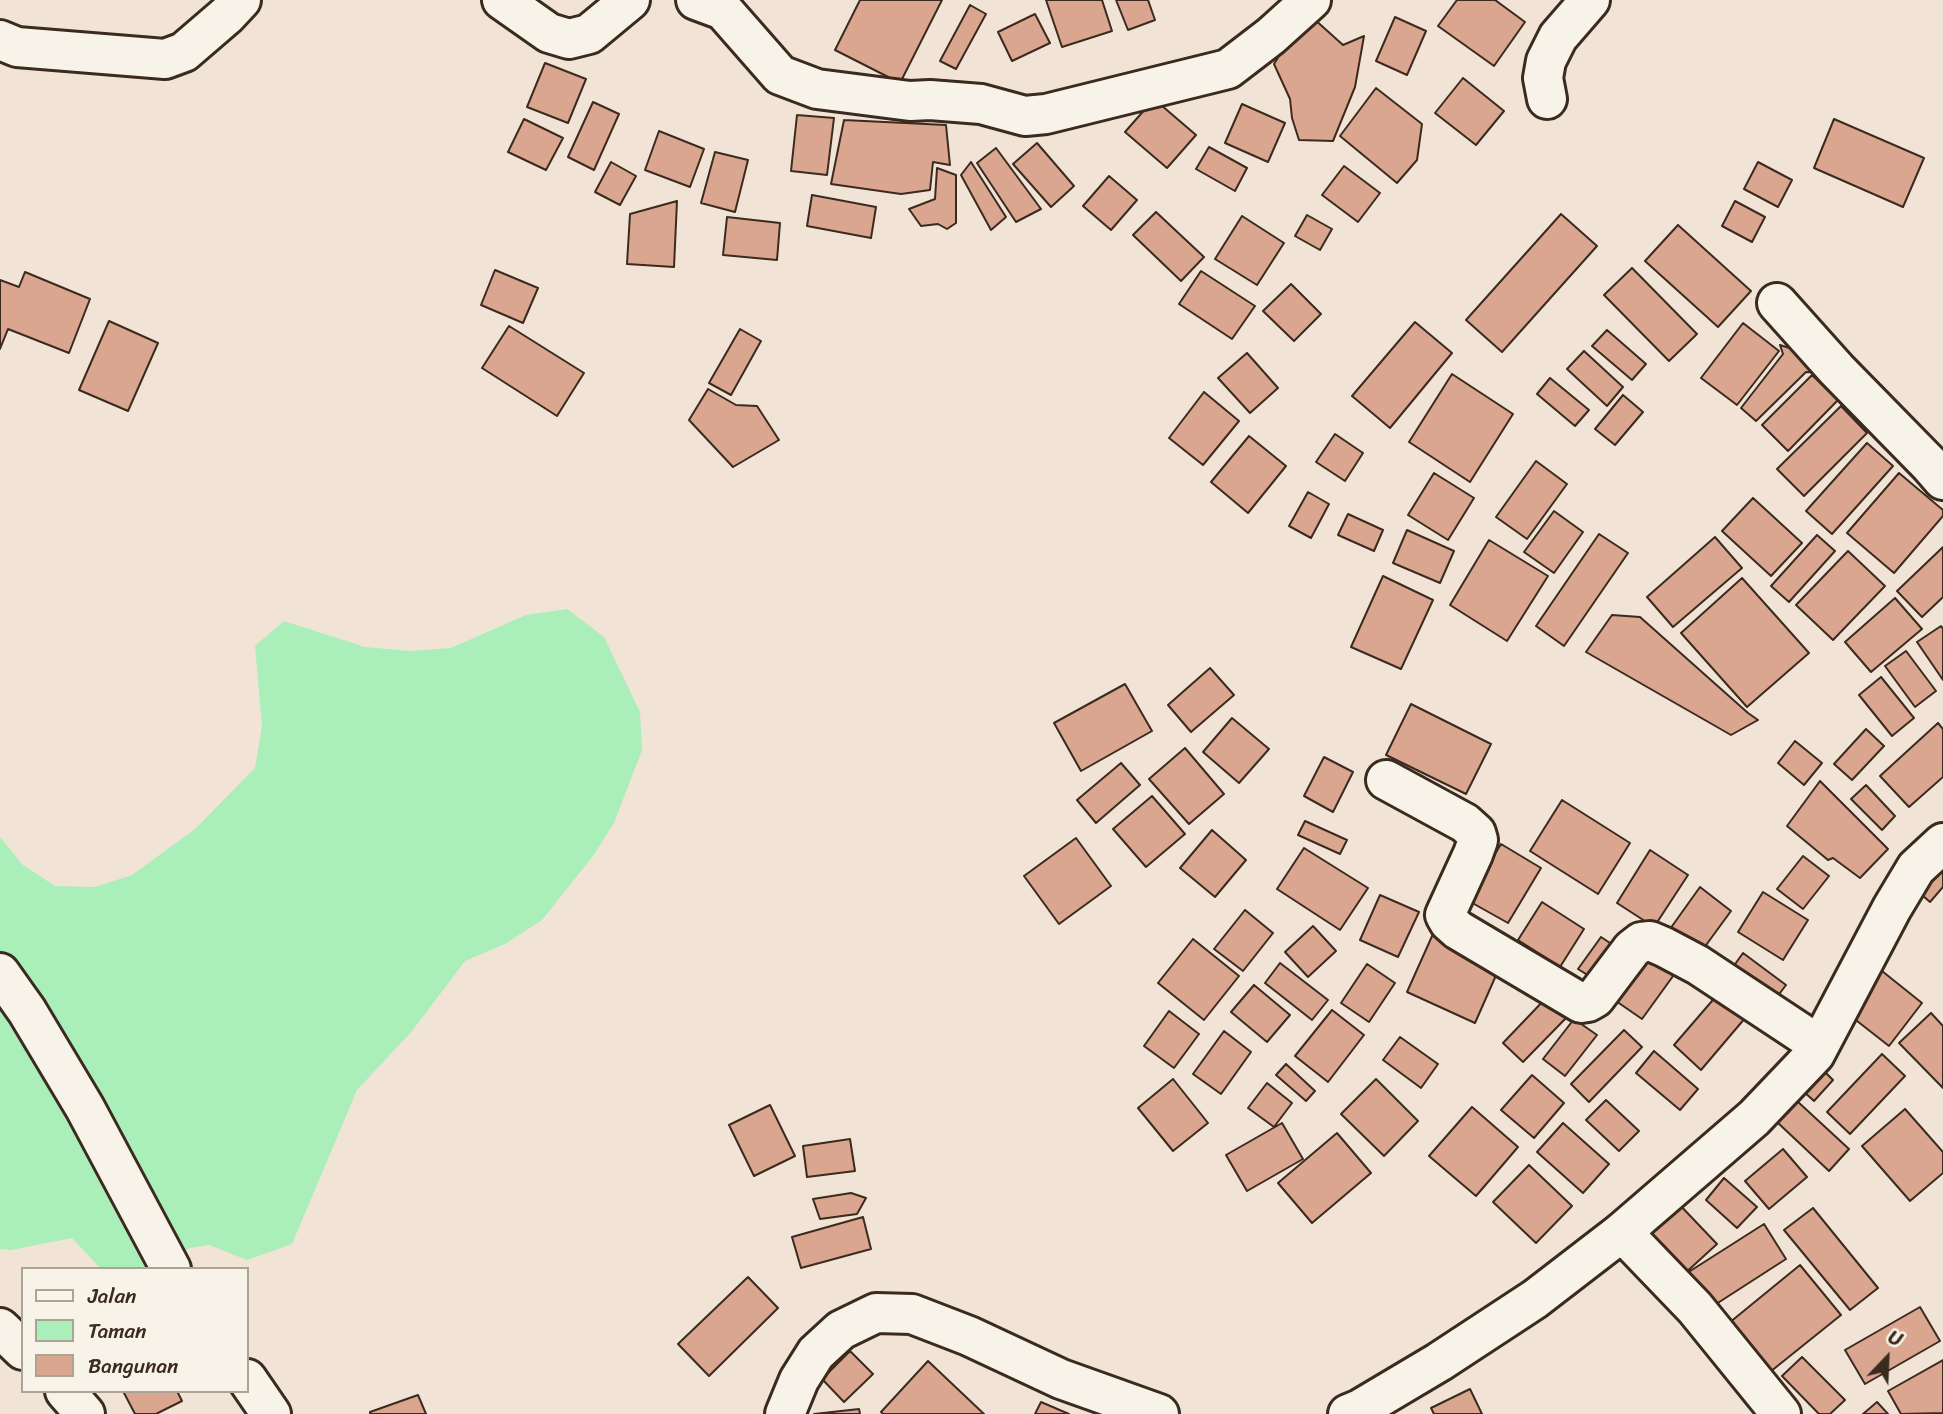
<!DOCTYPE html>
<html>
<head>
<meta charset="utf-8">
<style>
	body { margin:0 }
	#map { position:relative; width:1943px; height:1414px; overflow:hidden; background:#f1e4d6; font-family:Sriracha,sans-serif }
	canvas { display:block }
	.legend { position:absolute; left:21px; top:1267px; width:228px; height:126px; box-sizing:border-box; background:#f7f3e8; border:2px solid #aca397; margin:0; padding:9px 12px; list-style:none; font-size:21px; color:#3b2a1e }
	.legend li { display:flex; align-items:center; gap:14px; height:35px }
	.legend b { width:35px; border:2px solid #aca397 }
	.north { position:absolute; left:1852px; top:1323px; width:70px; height:70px; -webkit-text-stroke:5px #f7f3e8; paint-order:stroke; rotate:23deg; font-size:19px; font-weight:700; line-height:28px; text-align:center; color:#3b2a1e }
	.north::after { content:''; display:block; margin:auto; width:24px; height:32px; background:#3b2a1e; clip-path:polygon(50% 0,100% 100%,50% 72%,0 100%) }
</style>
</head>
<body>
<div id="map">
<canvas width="1943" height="1414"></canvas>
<ul class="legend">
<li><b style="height:9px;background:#f7f3e8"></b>Jalan</li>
<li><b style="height:19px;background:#aaeeb9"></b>Taman</li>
<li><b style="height:19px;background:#dba690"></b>Bangunan</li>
</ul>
<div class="north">U</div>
</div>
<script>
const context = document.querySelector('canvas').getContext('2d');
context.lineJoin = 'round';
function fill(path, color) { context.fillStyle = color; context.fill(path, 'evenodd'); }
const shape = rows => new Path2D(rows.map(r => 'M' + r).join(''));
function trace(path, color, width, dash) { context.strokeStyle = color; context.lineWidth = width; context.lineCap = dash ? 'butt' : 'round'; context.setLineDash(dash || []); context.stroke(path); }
fill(shape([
	[567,609,604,637,640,712,642,750,614,823,593,856,542,920,505,944,465,961,412,1031,357,1090,292,1244,247,1260,209,1245,190,1248,153,1269,101,1269,72,1238,11,1250,0,1249,0,837,23,865,55,886,95,887,132,875,195,829,255,768,262,726,255,646,284,621,365,647,410,651,451,648,526,615]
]), '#aaeeb9');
const building = shape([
	[860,0,942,0,900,83,835,50,860,0],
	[1046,0,1102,0,1112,31,1062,47,1046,0],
	[1116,0,1148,0,1155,20,1128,30,1116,0],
	[1457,0,1495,0,1525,22,1494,66,1438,26,1457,0],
	[970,5,986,14,956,69,940,61,970,5],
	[1035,14,1050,43,1012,61,998,32,1035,14],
	[1395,17,1426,31,1407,75,1376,61,1395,17],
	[1313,18,1343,45,1364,36,1355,87,1333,141,1299,140,1292,118,1290,99,1274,64,1300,22,1313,18],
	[545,63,586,79,568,123,527,107,545,63],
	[1463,78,1504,111,1476,145,1435,113,1463,78],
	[1376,88,1422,124,1417,160,1397,183,1340,136,1376,88],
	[1154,99,1196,135,1167,168,1125,132,1154,99],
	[593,102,619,114,594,170,568,157,593,102],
	[1242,104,1285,123,1268,162,1225,143,1242,104],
	[797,115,834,118,827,175,791,171,797,115],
	[524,119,563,138,546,170,508,152,524,119],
	[1834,119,1924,158,1903,207,1814,168,1834,119],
	[844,120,946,125,950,165,933,162,930,190,901,194,831,184,844,120],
	[659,131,704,149,690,187,645,170,659,131],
	[1037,143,1074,186,1051,207,1013,164,1037,143],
	[1209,147,1247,168,1235,191,1196,169,1209,147],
	[996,148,1041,209,1016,222,977,163,996,148],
	[715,152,748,160,735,212,701,203,715,152],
	[611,162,636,176,620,205,595,192,611,162],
	[971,162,1006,217,991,230,961,175,971,162],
	[1758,162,1792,180,1778,207,1744,189,1758,162],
	[1344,166,1380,193,1358,222,1322,195,1344,166],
	[937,168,956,175,956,223,947,229,938,224,921,226,909,209,935,199,937,168],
	[1109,176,1137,200,1111,230,1083,206,1109,176],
	[812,195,876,207,871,238,807,226,812,195],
	[677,201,674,267,627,264,630,214,677,201],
	[1735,201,1765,217,1752,242,1722,226,1735,201],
	[1156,212,1204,257,1181,281,1133,235,1156,212],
	[1561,214,1597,246,1502,352,1466,320,1561,214],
	[1307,215,1332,229,1320,250,1295,236,1307,215],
	[1242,216,1284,243,1257,285,1215,259,1242,216],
	[727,217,780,223,777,260,723,255,727,217],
	[1678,225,1751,291,1718,327,1645,261,1678,225],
	[1632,268,1697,334,1669,361,1604,295,1632,268],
	[495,270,538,288,523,323,481,305,495,270],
	[1201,271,1255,306,1232,339,1179,304,1201,271],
	[25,272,90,299,69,353,8,329,0,349,0,280,19,287,25,272],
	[1291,284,1321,314,1294,341,1263,311,1291,284],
	[109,321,158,343,128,411,79,390,109,321],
	[1415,322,1452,353,1390,428,1352,396,1415,322],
	[1743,323,1779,351,1737,405,1701,378,1743,323],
	[509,326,584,373,557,416,482,368,509,326],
	[740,329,761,341,731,395,709,383,740,329],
	[1607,330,1646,364,1632,380,1592,346,1607,330],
	[1780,345,1802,352,1819,373,1806,372,1756,421,1741,408,1783,354,1780,345],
	[1584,351,1623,387,1607,406,1567,369,1584,351],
	[1247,353,1278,388,1250,413,1218,378,1247,353],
	[1452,374,1513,414,1470,482,1409,442,1452,374],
	[1812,375,1838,400,1788,451,1762,425,1812,375],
	[1550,378,1589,410,1575,426,1537,394,1550,378],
	[708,389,736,405,757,406,779,440,733,467,689,420,708,389],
	[1204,392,1239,421,1203,465,1169,438,1204,392],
	[1623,395,1643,412,1615,445,1595,429,1623,395],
	[1841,406,1867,433,1804,496,1777,469,1841,406],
	[1335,434,1363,453,1345,481,1316,462,1335,434],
	[1249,436,1286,466,1248,513,1211,482,1249,436],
	[1867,443,1893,466,1832,534,1806,511,1867,443],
	[1536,461,1567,484,1527,539,1496,517,1536,461],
	[1434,473,1474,498,1448,540,1408,515,1434,473],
	[1899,473,1943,510,1943,516,1894,573,1847,533,1899,473],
	[1308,492,1329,504,1311,538,1289,526,1308,492],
	[1753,498,1802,543,1771,576,1722,531,1753,498],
	[1554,511,1583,532,1554,573,1524,552,1554,511],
	[1348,514,1383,530,1374,551,1338,535,1348,514],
	[1407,530,1454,551,1440,583,1393,563,1407,530],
	[1599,534,1628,553,1564,646,1536,626,1599,534],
	[1817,535,1835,551,1789,602,1771,586,1817,535],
	[1715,537,1742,568,1673,627,1647,597,1715,537],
	[1489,540,1548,576,1507,641,1450,605,1489,540],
	[1943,547,1943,597,1922,617,1897,591,1943,547],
	[1848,551,1885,586,1833,640,1796,605,1848,551],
	[1383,576,1433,600,1401,669,1351,647,1383,576],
	[1742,578,1809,653,1747,707,1681,633,1742,578],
	[1895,598,1922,629,1871,672,1845,642,1895,598],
	[1612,615,1640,617,1748,713,1758,720,1731,735,1586,652,1612,615],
	[1941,626,1943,629,1943,680,1917,642,1941,626],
	[1906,651,1936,691,1915,707,1885,666,1906,651],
	[1210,668,1234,695,1191,732,1168,705,1210,668],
	[1881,677,1914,718,1892,736,1859,695,1881,677],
	[1125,684,1152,731,1081,771,1054,723,1125,684],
	[1411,704,1491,744,1466,794,1386,755,1411,704],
	[1232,718,1269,749,1239,783,1203,752,1232,718],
	[1938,723,1943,729,1943,777,1909,807,1880,776,1938,723],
	[1866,729,1884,746,1852,780,1834,764,1866,729],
	[1795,741,1822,763,1804,785,1778,763,1795,741],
	[1185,748,1224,794,1189,824,1149,779,1185,748],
	[1324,757,1353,772,1333,812,1304,796,1324,757],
	[1121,763,1140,785,1096,823,1077,800,1121,763],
	[1820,781,1888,849,1860,878,1833,858,1828,860,1787,826,1820,781],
	[1866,785,1895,816,1882,830,1851,799,1866,785],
	[1152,796,1185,834,1146,867,1113,829,1152,796],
	[1562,800,1630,843,1598,894,1530,851,1562,800],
	[1305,821,1347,840,1340,854,1298,835,1305,821],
	[1212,830,1246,860,1215,897,1180,868,1212,830],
	[1076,838,1111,886,1059,924,1024,876,1076,838],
	[1501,844,1541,868,1508,923,1467,900,1501,844],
	[1304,848,1368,888,1340,930,1277,889,1304,848],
	[1650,850,1688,875,1654,927,1617,903,1650,850],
	[1803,856,1829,876,1803,909,1777,889,1803,856],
	[1943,861,1943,887,1930,902,1915,889,1943,861],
	[1700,887,1731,911,1701,952,1670,929,1700,887],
	[1763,892,1808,920,1783,960,1738,932,1763,892],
	[1380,895,1419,912,1398,957,1360,940,1380,895],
	[1542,902,1584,929,1560,967,1518,940,1542,902],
	[1245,910,1273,933,1243,971,1214,949,1245,910],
	[1313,926,1336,951,1308,977,1285,952,1313,926],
	[1433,934,1501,964,1475,1023,1407,992,1433,934],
	[1601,937,1619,949,1597,981,1578,969,1601,937],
	[1193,939,1239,976,1204,1020,1158,983,1193,939],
	[1647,951,1676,972,1642,1019,1613,999,1647,951],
	[1743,953,1786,985,1771,1005,1728,974,1743,953],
	[1280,963,1328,1000,1312,1020,1265,983,1280,963],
	[1367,964,1395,983,1369,1022,1341,1003,1367,964],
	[1877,967,1922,1003,1889,1046,1843,1010,1877,967],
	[1254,985,1290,1015,1267,1042,1231,1012,1254,985],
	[1718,994,1746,1017,1701,1070,1674,1045,1718,994],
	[1547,997,1567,1017,1523,1062,1503,1043,1547,997],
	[1332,1010,1364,1035,1328,1082,1295,1056,1332,1010],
	[1169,1011,1199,1034,1174,1068,1144,1046,1169,1011],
	[1931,1013,1943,1026,1943,1088,1899,1043,1931,1013],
	[1574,1019,1597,1035,1565,1076,1543,1059,1574,1019],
	[1624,1030,1642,1047,1589,1102,1571,1084,1624,1030],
	[1224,1031,1251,1052,1221,1094,1193,1074,1224,1031],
	[1400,1037,1438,1064,1421,1088,1383,1060,1400,1037],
	[1654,1051,1698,1089,1680,1110,1636,1073,1654,1051],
	[1882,1054,1905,1076,1850,1134,1827,1112,1882,1054],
	[1286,1064,1315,1091,1306,1101,1276,1075,1286,1064],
	[1822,1069,1833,1080,1814,1101,1802,1090,1822,1069],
	[1532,1075,1564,1103,1534,1138,1501,1110,1532,1075],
	[1173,1079,1208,1123,1173,1151,1138,1108,1173,1079],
	[1376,1079,1418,1121,1384,1156,1341,1114,1376,1079],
	[1267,1083,1292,1103,1274,1127,1248,1108,1267,1083],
	[1606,1100,1639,1131,1619,1151,1586,1120,1606,1100],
	[1797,1101,1849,1149,1829,1171,1777,1122,1797,1101],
	[770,1105,795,1156,754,1176,729,1125,770,1105],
	[1472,1107,1518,1147,1476,1196,1429,1156,1472,1107],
	[1905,1109,1943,1152,1943,1173,1910,1201,1862,1146,1905,1109],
	[1282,1123,1303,1159,1247,1191,1226,1155,1282,1123],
	[1563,1123,1609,1164,1583,1193,1537,1152,1563,1123],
	[1337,1133,1371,1173,1312,1223,1278,1183,1337,1133],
	[850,1139,855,1171,807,1177,803,1146,850,1139],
	[1783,1149,1807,1177,1769,1209,1745,1181,1783,1149],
	[1529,1165,1572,1206,1536,1243,1493,1202,1529,1165],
	[1724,1178,1757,1207,1737,1228,1706,1200,1724,1178],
	[851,1193,866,1198,857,1214,820,1219,813,1199,851,1193],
	[1676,1201,1717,1244,1682,1276,1642,1233,1676,1201],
	[1813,1208,1878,1288,1850,1310,1784,1230,1813,1208],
	[863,1217,871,1249,801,1268,792,1237,863,1217],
	[1764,1224,1786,1259,1710,1308,1687,1273,1764,1224],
	[1800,1265,1841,1315,1770,1372,1729,1323,1800,1265],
	[748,1277,778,1308,709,1376,678,1344,748,1277],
	[1920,1307,1940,1341,1865,1384,1845,1350,1920,1307],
	[850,1351,873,1374,844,1402,822,1379,850,1351],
	[1802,1357,1845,1400,1830,1414,1819,1414,1782,1376,1802,1357],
	[1943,1360,1943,1413,1901,1414,1888,1391,1943,1360],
	[928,1361,984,1414,883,1414,881,1412,928,1361],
	[1470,1389,1482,1414,1434,1414,1431,1408,1470,1389],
	[123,1391,177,1391,182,1401,156,1414,135,1414,123,1391],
	[418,1395,426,1414,370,1414,370,1412,418,1395],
	[1041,1402,1069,1414,1035,1414,1041,1402],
	[1877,1402,1888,1414,1863,1414,1877,1402],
	[859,1409,860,1414,814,1414,859,1409]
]);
fill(building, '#dba690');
trace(building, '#3b2a1e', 2);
const minor = shape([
	[502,0,549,33,569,39,589,34,630,0],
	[696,0,723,10,780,75,817,89,910,101,930,100,981,104,1025,116,1046,114,1228,69,1271,36,1311,0],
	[0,40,17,47,165,59,184,52,227,15,241,0],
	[1547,99,1543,78,1546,61,1558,37,1590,0],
	[1777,303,1837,370,1930,465,1943,480],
	[1386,780,1465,823,1476,833,1478,840,1473,854,1445,915,1449,922,1458,930,1581,1003,1588,1002,1595,998,1632,949,1641,942,1650,941,1664,947,1698,965,1819,1045],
	[0,973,27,1011,85,1108,171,1269],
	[1622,1232,1695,1308,1781,1414],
	[0,1328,23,1350],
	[247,1379,271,1414],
	[65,1391,85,1414]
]);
const tertiary = shape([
	[785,1414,799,1380,816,1353,841,1330,876,1313,912,1314,969,1336,1061,1379,1159,1414],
	[1348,1414,1360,1409,1439,1362,1535,1299,1622,1232,1754,1118,1815,1054,1892,908,1916,868,1943,843]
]);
trace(minor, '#3b2a1e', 44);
trace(tertiary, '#3b2a1e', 44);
trace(minor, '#f7f3e8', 38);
trace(tertiary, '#f7f3e8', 38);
</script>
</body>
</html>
